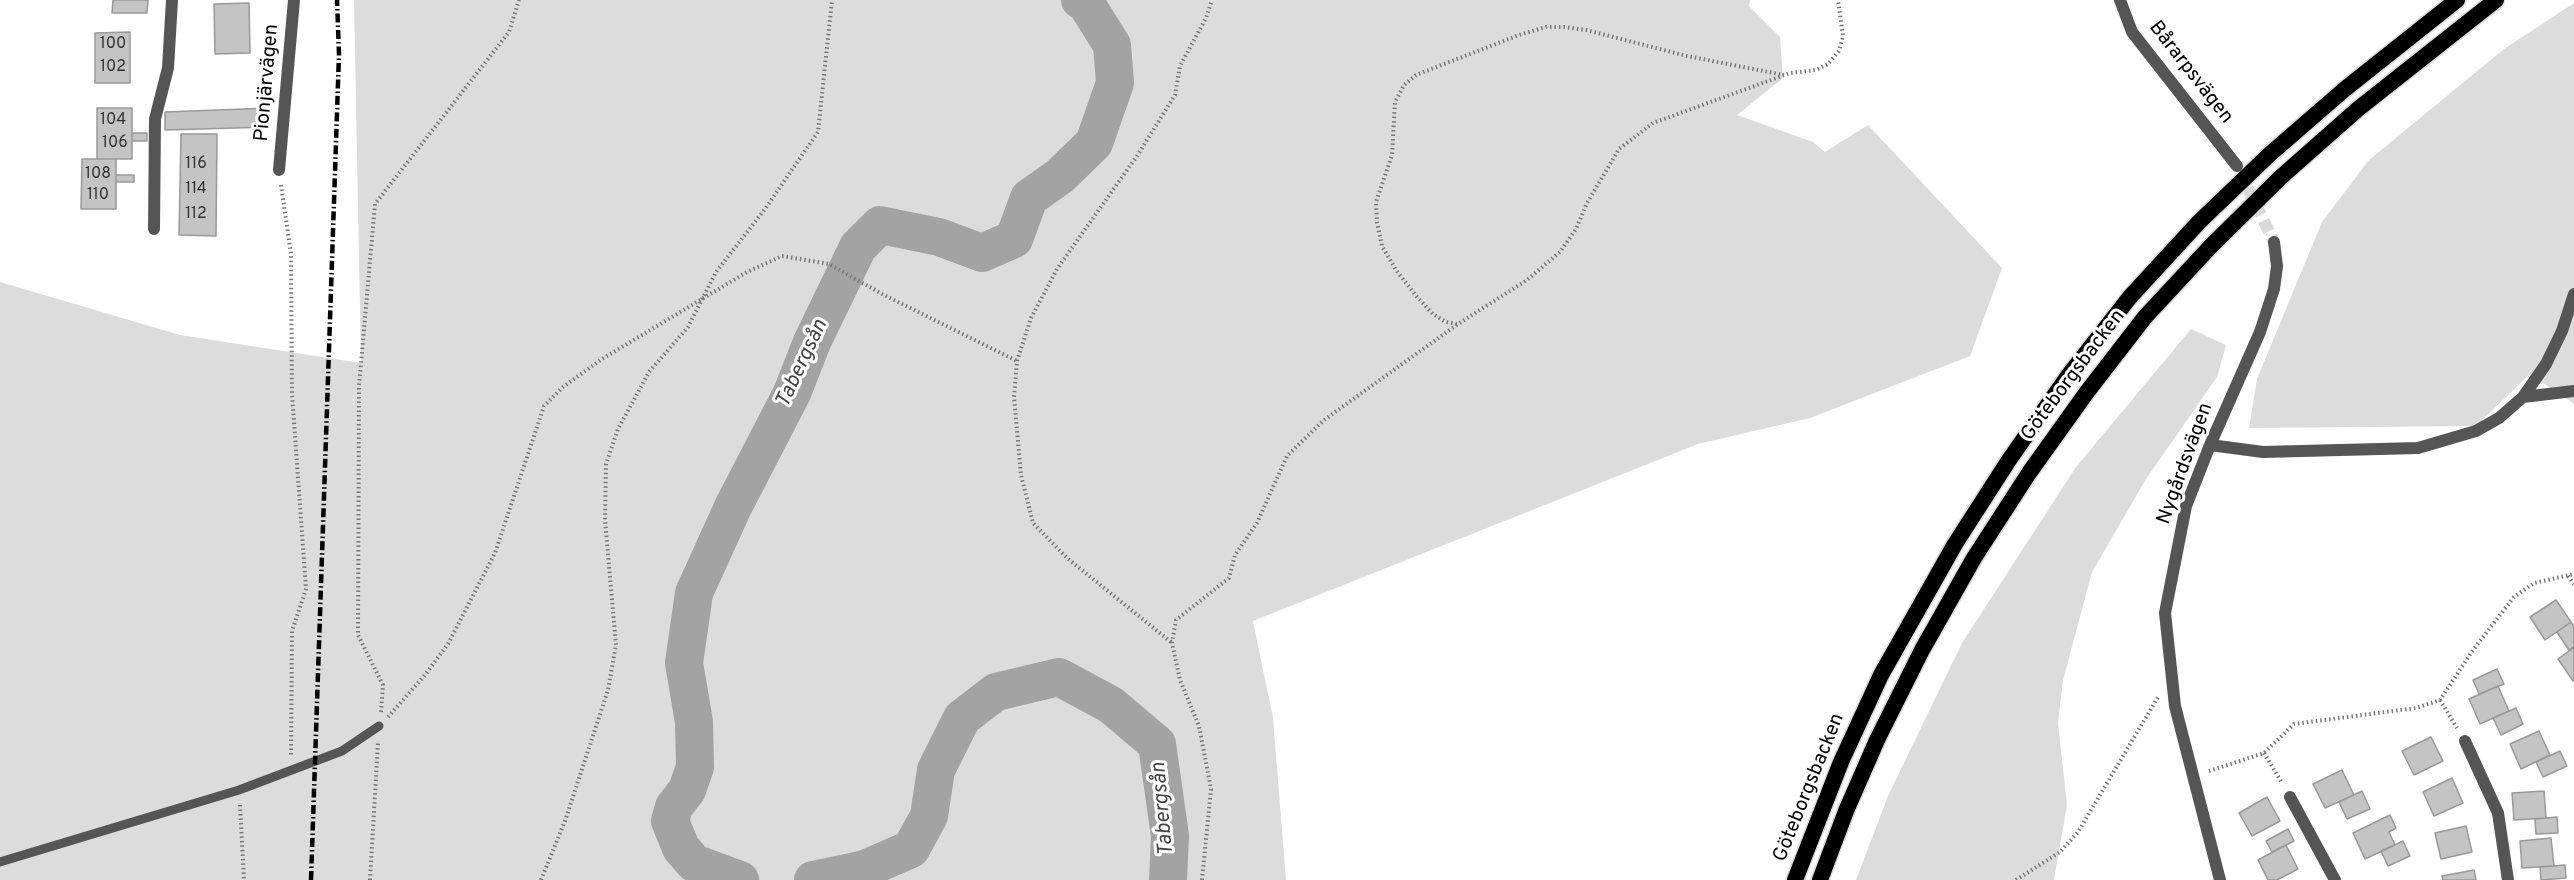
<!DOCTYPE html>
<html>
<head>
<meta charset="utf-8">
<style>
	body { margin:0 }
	canvas { display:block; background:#fff }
</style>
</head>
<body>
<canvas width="2574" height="880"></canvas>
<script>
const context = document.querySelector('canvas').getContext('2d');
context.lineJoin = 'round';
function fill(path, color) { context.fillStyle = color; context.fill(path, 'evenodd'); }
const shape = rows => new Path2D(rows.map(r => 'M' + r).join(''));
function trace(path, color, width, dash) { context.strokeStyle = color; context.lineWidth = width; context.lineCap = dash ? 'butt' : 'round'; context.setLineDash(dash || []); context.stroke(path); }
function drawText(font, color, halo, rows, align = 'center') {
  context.font = font + ' Overpass,sans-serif'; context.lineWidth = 6; context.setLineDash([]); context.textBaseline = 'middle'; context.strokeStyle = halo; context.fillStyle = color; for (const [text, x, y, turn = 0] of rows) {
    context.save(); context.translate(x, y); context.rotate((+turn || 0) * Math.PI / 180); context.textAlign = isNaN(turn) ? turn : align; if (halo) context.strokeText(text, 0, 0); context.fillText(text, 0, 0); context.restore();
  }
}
fill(shape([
	[354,0,1750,0,1749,6,1780,37,1783,78,1737,115,1813,142,1825,152,1868,125,2002,268,1970,356,1810,418,1698,444,1253,621,1273,718,1286,880,0,880,0,282,180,335,361,363],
	[2574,3,2574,404,2530,374,2476,426,2249,428,2257,379,2322,222,2369,160,2504,49],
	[2191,329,2226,345,2217,377,2146,479,2092,572,2063,680,2058,723,2067,805,2054,880,1856,880,1888,796,1962,643,2076,467]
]), '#dcdcdc');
trace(shape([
	[740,880,694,863,681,848,670,821,674,807,687,790,695,767,694,722,684,663,694,593,733,507,792,393,812,342,858,247,880,225,939,237,982,253,1014,239,1029,198,1060,176,1094,143,1115,83,1112,45,1085,2,1080,0],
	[813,880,865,869,911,849,929,816,936,770,962,718,996,692,1059,677,1111,705,1157,744,1170,836,1168,880]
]), '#a3a3a3', 38);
const building = shape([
	[113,0,148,0,147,13,112,13,113,0],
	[249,3,250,53,215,54,214,4,249,3],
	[130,32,130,83,95,83,95,33,130,32],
	[97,108,132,108,132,159,97,159,97,108],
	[269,108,270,127,165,130,165,112,269,108],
	[132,133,147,133,147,141,132,141,132,133],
	[181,134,217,134,216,236,179,235,181,134],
	[82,159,116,159,116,209,81,209,82,159],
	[116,175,134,175,134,182,116,182,116,175],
	[2556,600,2571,622,2545,640,2530,617,2556,600],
	[2571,622,2574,627,2574,647,2569,650,2557,632,2571,622],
	[2574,647,2574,680,2573,681,2558,659,2574,647],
	[2497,669,2504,684,2479,694,2473,680,2497,669],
	[2498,686,2509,711,2480,724,2469,699,2498,686],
	[2516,708,2523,724,2501,735,2493,718,2516,708],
	[2539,731,2550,755,2521,769,2510,744,2539,731],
	[2431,737,2443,761,2414,775,2402,751,2431,737],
	[2560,751,2567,766,2543,777,2536,762,2560,751],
	[2342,770,2354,795,2325,808,2313,784,2342,770],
	[2452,778,2463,803,2434,816,2423,792,2452,778],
	[2362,791,2370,809,2347,819,2339,802,2362,791],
	[2544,791,2546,818,2514,820,2512,793,2544,791],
	[2267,797,2280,821,2252,836,2239,813,2267,797],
	[2390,815,2396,828,2389,832,2395,845,2365,859,2353,833,2390,815],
	[2557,817,2558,833,2536,834,2535,819,2557,817],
	[2466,826,2472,852,2441,859,2435,833,2466,826],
	[2288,829,2294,841,2272,852,2266,841,2288,829],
	[2551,838,2554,866,2522,868,2520,841,2551,838],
	[2403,841,2410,856,2388,866,2381,851,2403,841],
	[2286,845,2298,869,2277,880,2268,880,2258,860,2286,845],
	[2565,865,2566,878,2541,880,2540,867,2565,865],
	[2474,870,2476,880,2443,880,2442,876,2474,870]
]);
fill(building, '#c4c4c4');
trace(building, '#999', 1.5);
trace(shape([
	[2240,172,2274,242]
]), '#d9d9d9', 12, [12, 6]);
const trunk = shape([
	[1795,880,1841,762,1881,675,1955,544,2009,460,2068,376,2130,297,2199,222,2270,154,2345,89,2457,0],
	[1820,880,1846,811,1877,740,1922,650,1974,558,2029,473,2087,392,2145,317,2211,246,2281,177,2358,109,2496,0]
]);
trace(trunk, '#dbdbdb', 19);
trace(shape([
	[281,185,291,254,292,394,306,589,292,631,291,757],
	[1457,324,1446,322,1433,314,1417,297,1396,270,1382,246,1377,222,1376,202,1392,155,1395,102,1404,85,1416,75,1519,35,1546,27,1564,27,1586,30,1687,56,1784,75],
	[2568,576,2574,584],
	[1171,642,1067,558,1033,523,1021,475,1014,397,1017,361,1031,318,1057,269,1137,156,1175,95,1180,66,1206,18,1212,0],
	[2440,700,2457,728],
	[381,712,383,685,358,635,359,386,375,204,509,32,519,0],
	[388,717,425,675,448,644,495,553,544,406,563,387,602,359,747,272,782,256,829,264,882,294,1017,361],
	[2264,753,2282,783],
	[2209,771,2264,753,2294,724,2416,708,2440,700,2473,650,2514,597,2534,583,2574,574],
	[240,805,244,880],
	[370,880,378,743],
	[541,880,565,821,608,690,616,645,605,520,606,464,618,429,649,372,688,327,716,272,765,209,818,132,832,0],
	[1202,880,1211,789,1199,726,1180,680,1172,643,1176,620,1229,578,1235,555,1257,523,1287,456,1324,420,1458,324,1527,280,1560,252,1576,229,1587,203,1619,149,1653,123,1790,73,1816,70,1828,64,1839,51,1843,36,1838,0],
	[2016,880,2060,852,2078,832,2158,697]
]), '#777', 4, [1.5, 3]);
trace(shape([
	[0,862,239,790,342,751,379,726]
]), '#555', 9);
trace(shape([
	[2120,0,2132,32,2237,166],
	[279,170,294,0],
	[154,229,155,119,168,68,172,0],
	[2523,397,2574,391],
	[2210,445,2263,452,2418,448,2476,431,2499,418,2523,397,2546,364,2562,331,2574,294],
	[2465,741,2498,813,2508,880],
	[2290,797,2335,880],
	[2220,880,2175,706,2165,613,2186,506,2210,445,2260,332,2274,289,2277,266,2274,242]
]), '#555', 12);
trace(trunk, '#000', 16);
trace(shape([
	[311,880,339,54,337,0]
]), '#000', 4.5, [9, 3, 1.5, 3]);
drawText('16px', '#313131', null, [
	["100",113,45],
	["102",113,68],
	["104",113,121],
	["106",115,144],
	["116",196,165],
	["108",98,175],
	["114",196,190],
	["110",98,196],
	["112",196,215]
]);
drawText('20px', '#000', '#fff', [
	["Bårarpsvägen",2190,73,52],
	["Pionjärvägen",268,83,-85],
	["Göteborgsbacken",2074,376,-53],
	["Nygårdsvägen",2186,464,-70],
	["Göteborgsbacken",1810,788,-68]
]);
drawText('italic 21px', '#444', '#fff', [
	["Tabergsån",803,364,-65],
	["Tabergsån",1164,809,-95]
]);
</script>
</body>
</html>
